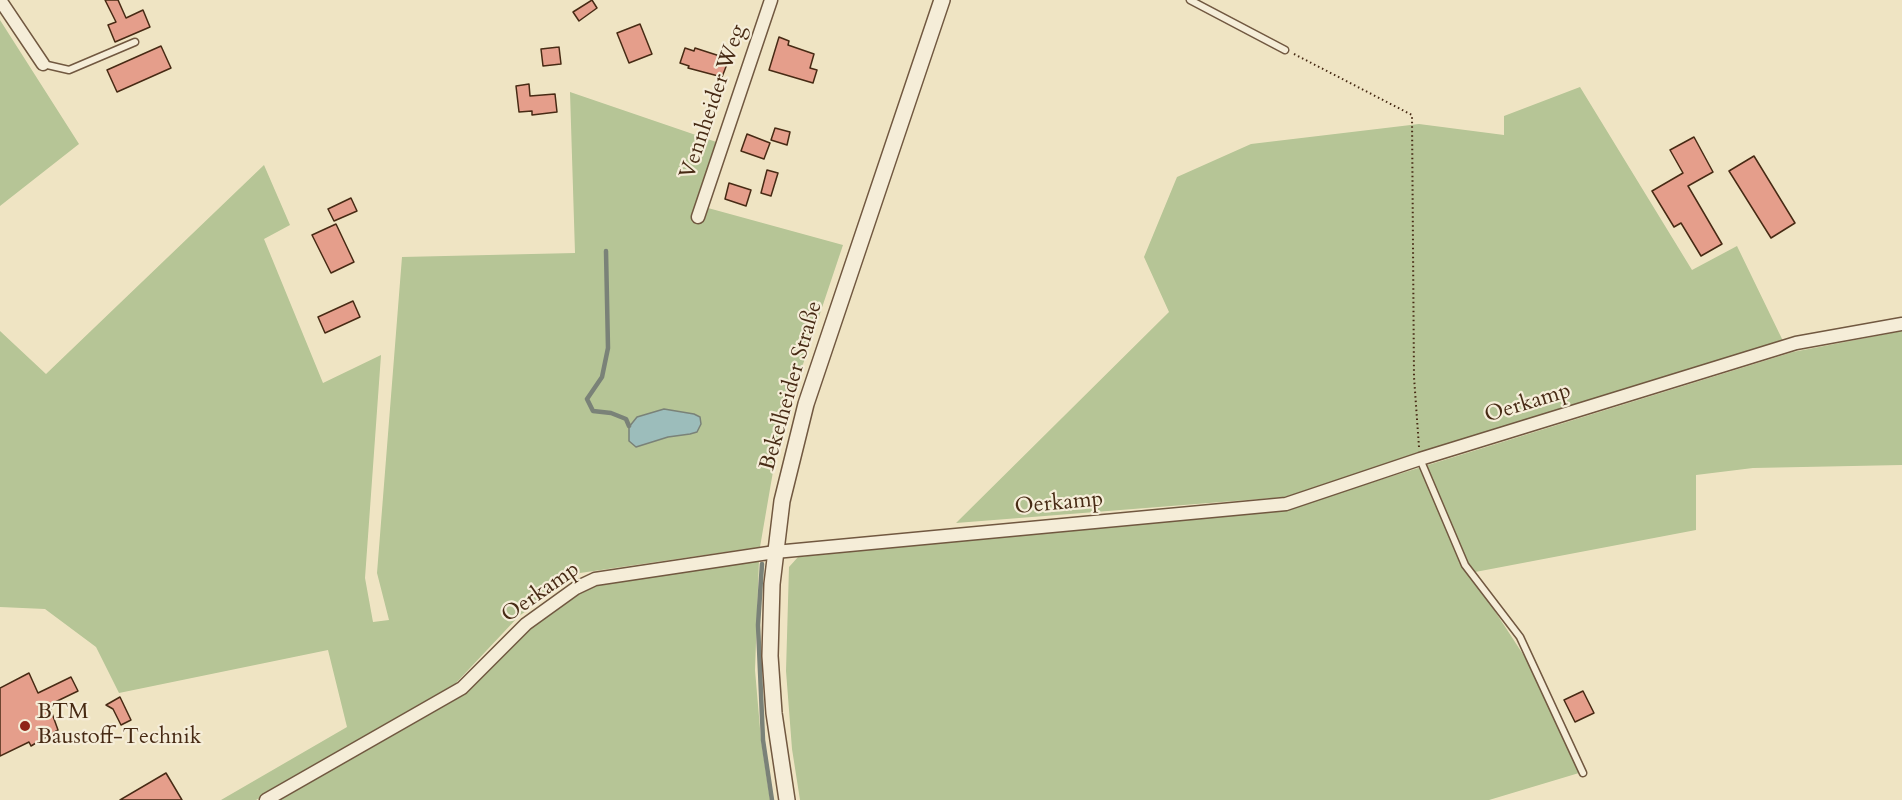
<!DOCTYPE html>
<html>
<head>
<meta charset="utf-8">
<style>
	body { margin:0 }
	canvas { display:block; background:#efe4c3 }
</style>
</head>
<body>
<canvas width="1902" height="800"></canvas>
<script>
const context = document.querySelector('canvas').getContext('2d');
context.lineJoin = 'round';
function fill(path, color) { context.fillStyle = color; context.fill(path, 'evenodd'); }
const shape = rows => new Path2D(rows.map(r => 'M' + r).join(''));
function trace(path, color, width, dash) { context.strokeStyle = color; context.lineWidth = width; context.lineCap = dash ? 'butt' : 'round'; context.setLineDash(dash || []); context.stroke(path); }
function drawText(font, color, halo, rows, align = 'center') {
  context.font = font + ' Cardo,serif'; context.lineWidth = 4.5; context.setLineDash([]); context.textBaseline = 'middle'; context.strokeStyle = halo; context.fillStyle = color; for (const [text, x, y, turn = 0] of rows) {
    context.save(); context.translate(x, y); context.rotate((+turn || 0) * Math.PI / 180); context.textAlign = isNaN(turn) ? turn : align; if (halo) context.strokeText(text, 0, 0); context.fillText(text, 0, 0); context.restore();
  }
}
fill(shape([
	[0,20,79,144,0,206],
	[1580,87,1692,270,1737,246,1783,341,1285,497,956,523,1169,312,1144,257,1177,177,1251,144,1419,124,1504,135,1504,116],
	[570,92,728,146,708,208,843,245,790,403,775,460,760,547,580,573,519,616,455,684,256,800,221,800,347,727,328,650,119,693,96,647,45,609,0,607,0,331,46,374,264,165,290,225,264,239,323,383,381,355,365,578,373,622,389,620,377,573,402,257,575,253],
	[1902,331,1902,465,1753,468,1696,475,1696,530,1470,573,1530,665,1579,773,1489,800,800,800,792,749,786,671,789,567,798,557,1286,509,1793,352],
	[759,560,755,670,761,740,770,800,279,800,466,692,528,630,579,592,596,584]
]), '#b6c596');
const water = shape([
	[664,409,694,414,700,417,701,424,697,432,690,434,668,437,636,447,629,441,629,427,637,417,664,409]
]);
fill(water, '#9cbdbb');
trace(water, '#7a8278', 1.5);
trace(shape([
	[606,251,608,348,602,377,587,399,593,411,611,413,626,419,629,426],
	[762,564,758,625,763,740,772,800]
]), '#7a8278', 4.5);
const building = shape([
	[105,0,118,0,126,18,143,10,150,27,115,42,108,25,116,22,105,0],
	[592,0,597,8,579,21,573,12,592,0],
	[640,24,652,54,629,63,617,33,640,24],
	[779,37,789,41,788,45,814,54,810,68,817,70,813,83,769,70,779,37],
	[161,46,171,68,117,92,107,70,161,46],
	[559,47,561,64,543,66,541,49,559,47],
	[685,48,694,51,695,48,729,59,722,77,688,68,689,66,680,63,685,48],
	[529,84,530,96,555,94,557,112,532,115,532,111,519,112,516,86,529,84],
	[775,128,790,132,787,145,771,140,775,128],
	[747,134,770,143,764,159,741,151,747,134],
	[1694,137,1713,172,1688,186,1722,244,1701,256,1681,223,1674,227,1652,191,1683,173,1670,150,1694,137],
	[1754,156,1795,223,1771,238,1729,171,1754,156],
	[767,170,778,173,771,196,761,193,767,170],
	[729,183,751,190,746,206,725,199,729,183],
	[351,198,357,211,334,221,328,209,351,198],
	[336,224,354,262,331,273,312,235,336,224],
	[353,301,360,317,325,333,318,317,353,301],
	[29,673,38,693,71,677,78,691,49,705,58,730,31,746,29,742,0,756,0,688,29,673],
	[1583,691,1594,713,1575,722,1564,700,1583,691],
	[120,697,131,720,121,725,113,709,106,705,120,697],
	[166,773,182,800,120,800,166,773]
]);
fill(building, '#e59e8b');
trace(building, '#472a14', 1.5);
const service = shape([
	[1190,0,1285,50],
	[43,64,69,70,135,42],
	[1420,459,1465,565,1520,637,1583,773]
]);
const minor = shape([
	[0,0,43,64],
	[698,217,771,0],
	[266,800,462,688,526,624,576,588,595,579,775,552,1286,504,1420,459,1796,343,1902,324]
]);
const tertiary = shape([
	[787,800,774,713,770,656,772,584,782,501,806,404,942,0]
]);
trace(service, '#715840', 9);
trace(minor, '#715840', 15);
trace(tertiary, '#715840', 18);
trace(shape([
	[1294,54,1412,115,1414,377,1419,447]
]), '#472a14', 2, [1.5, 3]);
trace(service, '#f5edd8', 6);
trace(minor, '#f5edd8', 12);
trace(tertiary, '#f5edd8', 15);
for (const [x, y, r, color] of [
	[25,726,6,"#8f2418"]
]) { const dot = new Path2D(); dot.arc(x, y, r, 0, 2 * Math.PI); context.fillStyle = color; context.fill(dot); trace(dot, '#f5edd8', 2); }
drawText('22px', '#472a14', '#f5edd8', [
	["Vennheider Weg",714,102,-71],
	["Bekelheider Straße",792,386,-74],
	["Oerkamp",1528,404,-17],
	["Oerkamp",1059,504,-5],
	["Oerkamp",541,593,-35]
]);
drawText('22px', '#472a14', '#f5edd8', [
	["BTM",37,713],
	["Baustoff-Technik",37,738]
], 'left');
</script>
</body>
</html>
